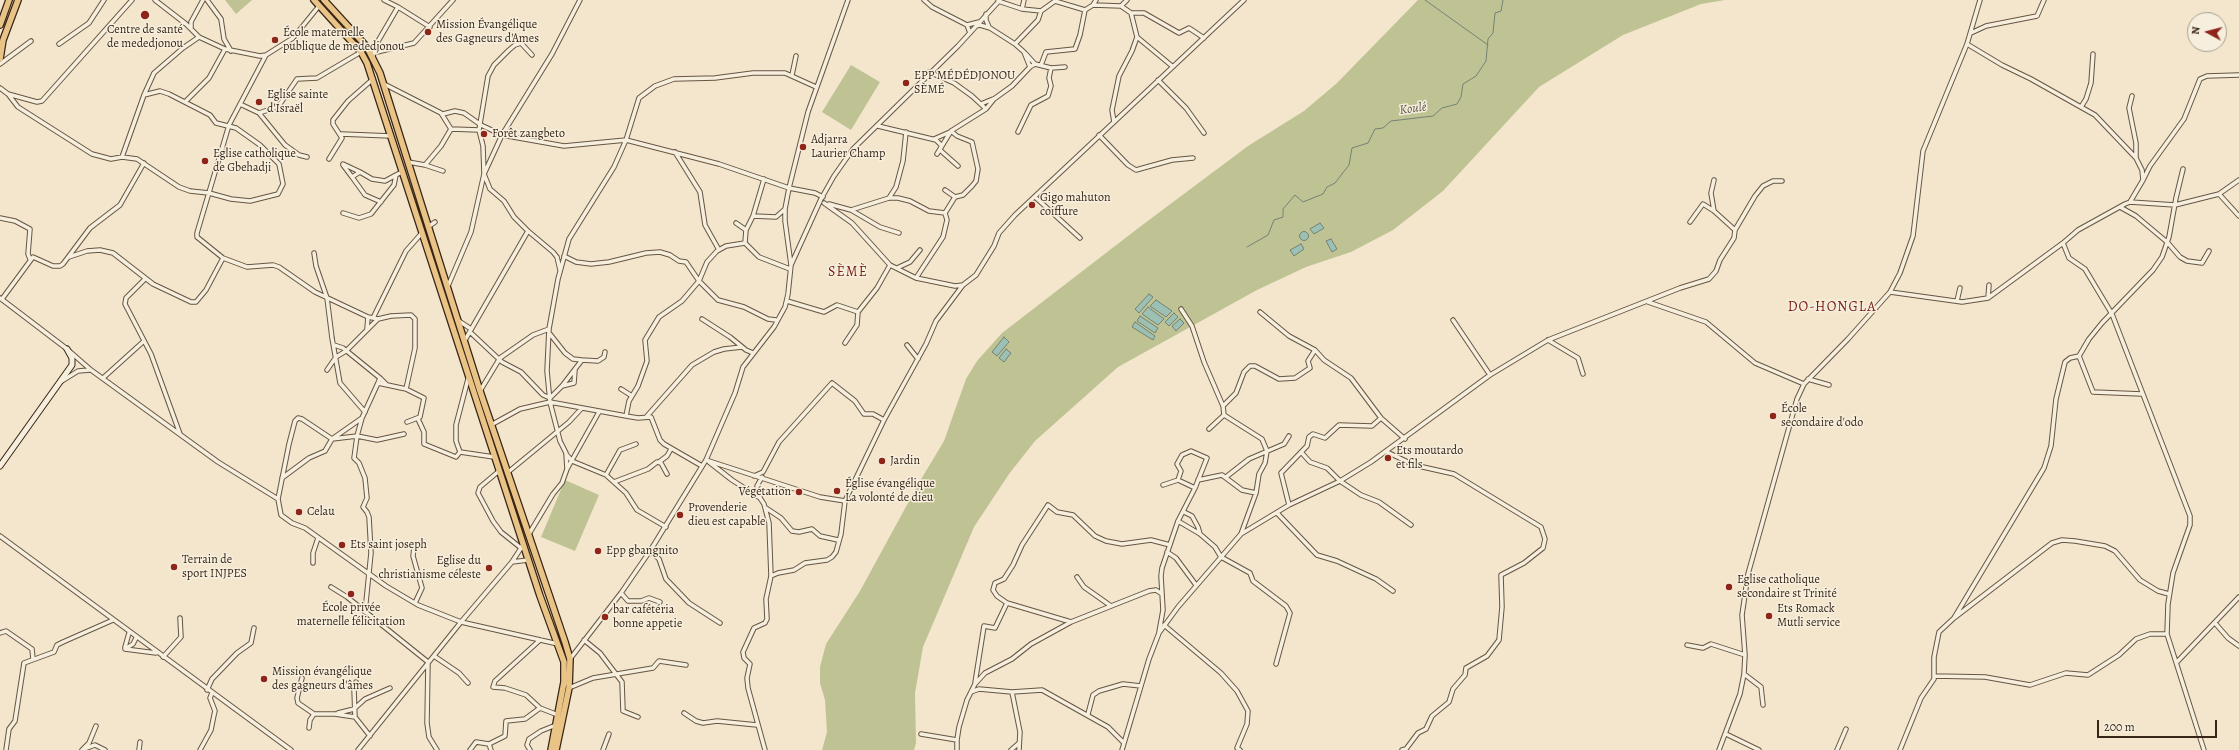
<!DOCTYPE html>
<html>
<head>
<meta charset="utf-8">
<style>
	body { margin:0 }
	#map { position:relative; width:2239px; height:750px; overflow:hidden; background:#f3e6cc; font-family:Alegreya,serif }
	canvas { display:block }
	.north { position:absolute; left:2187px; top:12px; width:40px; height:40px; box-sizing:border-box; background:#f7efde; border:1px solid #aa9e8e; border-radius:50%; rotate:277deg; font-size:11px; font-weight:700; line-height:16px; text-align:center; color:#372517 }
	.north::after { content:''; display:block; margin:auto; width:14px; height:18px; background:#8f2418; clip-path:polygon(50% 0,100% 100%,50% 72%,0 100%) }
	.scale { position:absolute; left:2097px; top:720px; width:120px; height:18px; box-sizing:border-box; border:2px solid #372517; border-top:0; padding-left:5px; font-size:12px; line-height:14px; white-space:nowrap; color:#372517; -webkit-text-stroke:3px #f7efde; paint-order:stroke }
</style>
</head>
<body>
<div id="map">
<canvas width="2239" height="750"></canvas>
<div class="north">N</div>
<div class="scale">200 m</div>
</div>
<script>
const context = document.querySelector('canvas').getContext('2d');
context.lineJoin = 'round';
function fill(path, color) { context.fillStyle = color; context.fill(path, 'evenodd'); }
const shape = rows => new Path2D(rows.map(r => 'M' + r).join(''));
function trace(path, color, width, dash) { context.strokeStyle = color; context.lineWidth = width; context.lineCap = dash ? 'butt' : 'round'; context.setLineDash(dash || []); context.stroke(path); }
function drawText(font, color, halo, rows, align = 'center') {
  context.font = font + ' Alegreya,serif'; context.lineWidth = 3; context.setLineDash([]); context.textBaseline = 'middle'; context.strokeStyle = halo; context.fillStyle = color; for (const [text, x, y, turn = 0] of rows) {
    context.save(); context.translate(x, y); context.rotate((+turn || 0) * Math.PI / 180); context.textAlign = isNaN(turn) ? turn : align; if (halo) context.strokeText(text, 0, 0); context.fillText(text, 0, 0); context.restore();
  }
}
fill(shape([
	[225,0,252,0,236,14],
	[1418,0,1725,0,1701,4,1623,35,1539,87,1443,191,1393,230,1351,252,1306,267,1257,290,1118,367,1035,441,1009,474,974,527,923,647,915,693,916,743,914,750,822,750,827,732,825,700,820,683,820,667,826,644,860,591,920,481,944,441,966,379,977,361,1002,333,1141,226,1248,146,1304,111,1337,83],
	[851,65,880,82,851,130,822,112],
	[565,480,599,495,575,551,541,537]
]), '#bfc394');
const water = shape([
	[1320,223,1324,228,1314,234,1310,229,1320,223],
	'1299.5 236a4.5 4.5 0 1 1 9 0a4.5 4.5 0 1 1-9 0Z',
	[1331,239,1337,249,1332,252,1326,241,1331,239],
	[1301,244,1304,249,1294,256,1290,250,1301,244],
	[1149,294,1153,297,1139,313,1135,309,1149,294],
	[1156,300,1172,311,1166,317,1150,306,1156,300],
	[1148,307,1164,319,1158,325,1142,314,1148,307],
	[1174,313,1178,317,1169,326,1165,322,1174,313],
	[1140,316,1158,328,1155,333,1137,321,1140,316],
	[1180,319,1184,323,1176,331,1172,326,1180,319],
	[1135,322,1155,336,1153,340,1132,327,1135,322],
	[1004,337,1009,342,997,356,992,352,1004,337],
	[1006,349,1011,353,1004,362,999,358,1006,349]
]);
fill(water, '#9cc0b3');
trace(water, '#748275', 1);
trace(shape([
	[1425,0,1488,45],
	[1247,247,1268,235,1274,220,1283,217,1283,209,1295,195,1303,202,1323,194,1327,187,1335,183,1349,165,1352,148,1368,143,1375,129,1383,128,1391,121,1433,116,1442,108,1457,104,1461,97,1463,84,1476,76,1486,61,1488,39,1493,33,1495,13,1501,11,1503,0]
]), '#748275', 1);
const street = shape([
	[155,0,186,24,199,37,225,49,260,56,266,55,293,38,319,6],
	[207,0,221,19,224,39,231,51],
	[384,0,398,7],
	[924,0,932,7,967,25,970,33],
	[998,1,1022,9,1041,11,1055,1,1085,10,1093,5,1096,0],
	[1093,5,1121,6,1127,0],
	[1022,9,1024,0],
	[1131,13,1144,13,1179,33,1189,28,1204,38],
	[986,14,986,20,989,27],
	[967,25,979,22],
	[976,26,980,25,990,28,1015,44,1024,52,1030,67,1035,64,1051,68,1065,67],
	[191,29,191,22,203,0],
	[1971,33,1986,26,2037,16,2044,0],
	[1137,37,1172,66],
	[59,44,89,23,104,0],
	[1015,44,1038,20,1041,11],
	[1967,44,2002,65,2031,79,2095,115,2136,158],
	[375,53,374,48,398,7,430,27],
	[1025,53,1035,64],
	[266,55,229,125,197,233,197,237,223,258,247,267,273,265,279,267,315,292,368,317,378,319],
	[373,58,373,53,414,43,453,0],
	[0,64,31,41],
	[1041,65,1046,52,1075,49,1080,35,1085,10],
	[929,72,954,83,972,96,986,109],
	[792,75,796,56],
	[1158,80,1186,108,1204,133],
	[384,84,441,113,451,129,441,146,425,165,408,162],
	[0,88,8,94,18,107,92,154,111,159,122,157,137,159,179,187,190,191,209,193,231,199,250,201,278,194,283,184,279,164,260,145,236,128,216,123,210,115,169,94,160,91,144,95],
	[8,94,37,102,42,101,132,0],
	[186,101,209,78,225,49],
	[240,104,259,113,274,108,280,104,297,79,317,78,361,52],
	[981,104,993,99],
	[2081,107,2086,99,2091,83,2093,54],
	[259,113,285,145,299,155,307,157],
	[443,114,455,111,464,113,481,125,502,135,564,146,626,140,719,164,789,188,815,193,823,197],
	[1114,122,1112,110,1119,76,1132,51,1137,37,1131,13,1121,6],
	[878,126,936,140,941,145],
	[451,129,479,130,488,76,494,65,509,50,515,45,521,43,532,55],
	[479,130,483,146,484,174,490,189,504,201,514,217,528,231,553,252,557,257,560,270],
	[1018,132,1031,105,1048,96,1051,86,1049,78,1051,68],
	[341,134,391,136],
	[1099,135,1128,165,1136,170,1172,160,1193,158],
	[934,139,950,132],
	[940,150,958,166],
	[675,152,700,192,705,225,719,250],
	[937,154,951,131,986,109,994,99,1012,86,1030,67],
	[122,157,144,95,154,73,183,48,199,37],
	[329,159,342,138,333,124,333,120,348,101,373,79],
	[343,164,360,172],
	[343,165,352,177],
	[425,165,443,171],
	[764,179,753,216,746,230,745,243,759,257,790,269],
	[2143,180,2150,166,2184,119,2200,79,2207,76,2239,75],
	[945,190,955,197],
	[2219,194,2239,216],
	[1035,197,1080,238],
	[889,198,896,187,903,161,906,132],
	[381,202,365,195,352,177,360,172,372,179,385,181,396,175],
	[2130,202,2143,180,2142,170,2136,158,2136,143,2129,108,2132,96],
	[824,203,852,223,890,265,916,278,955,286,963,285,976,275,994,246,999,233,1015,215,1244,0],
	[829,204,851,210,889,198,898,198,910,201,929,211,945,213,955,197,963,195,972,186,976,181,978,169,972,142,957,136,951,131],
	[2120,207,2136,216,2167,242,2180,257,2187,261,2202,263,2209,251],
	[851,210,880,227,899,233],
	[1714,211,1711,193,1714,180],
	[343,213,359,218,371,214,394,185,396,175,402,172],
	[753,216,776,217,785,209],
	[0,218,15,221,30,229,28,254,30,259],
	[736,223,746,230],
	[428,227,435,222],
	[1735,230,1755,196,1763,186,1773,181,1782,181],
	[2063,243,2069,258,2085,269,2112,314,2190,516,2190,525,2173,573,2168,604,2167,634,2204,750],
	[314,253,316,266,327,298,332,338,340,383,365,412],
	[564,256,576,262,591,264,609,262,646,253,660,252,670,255,679,261,686,262,699,281,718,300,744,307,768,319,776,320],
	[69,257,87,251,100,250,113,253,153,284,191,302,196,302,206,290,223,258],
	[791,265,785,221,785,209,789,188,808,112,848,0],
	[897,268,910,262,920,250],
	[916,278,943,237,947,220,945,213],
	[145,279,126,298,125,304,151,354,180,434],
	[448,286,471,232,484,174,502,135,552,54,580,0],
	[1890,292,1962,302,1988,298,2063,243,2078,230,2125,204,2130,202,2175,205,2219,194,2239,180],
	[0,298,67,349,91,370,218,462,278,499],
	[1988,298,1989,285],
	[2,299,33,257,53,266,60,266,63,264,90,228,120,205,144,163],
	[787,301,824,312,837,305,858,312],
	[1957,301,1960,288],
	[1648,302,1706,322,1755,363,1804,384],
	[1181,309,1192,326,1204,362,1223,406,1224,415,1262,439,1267,451,1265,463,1259,474,1256,493,1241,534],
	[1260,312,1289,336,1315,350,1324,360,1351,378,1381,418,1405,439],
	[373,318,406,251,421,234],
	[702,319,730,337,746,350,753,353],
	[1453,320,1490,375],
	[459,321,471,329],
	[367,329,368,317],
	[470,332,502,362,521,372,543,395,550,398,562,386,582,360,598,361,604,357,605,352],
	[550,334,565,353,573,359,582,360],
	[465,340,528,231],
	[1548,340,1578,358,1583,374],
	[845,343,857,325,858,312,877,288,890,265],
	[334,345,343,348,380,378],
	[907,345,918,359],
	[2079,356,2093,392,2142,394],
	[327,370,336,357,346,351,378,319,391,316,411,315,415,319,415,348,406,389],
	[103,378,144,341],
	[468,379,456,425,456,441,460,452,494,457],
	[1808,379,1829,385],
	[62,381,78,371,90,370],
	[378,383,380,378,386,384],
	[562,386,574,383,575,370],
	[480,391,500,358,533,335,549,329],
	[632,396,638,386,647,361,645,340,659,317,682,301,699,281,707,262,717,251,726,246,745,243],
	[1223,406,1236,393,1244,372,1250,366,1255,366,1279,379,1295,378,1310,368,1308,361,1315,350],
	[626,416,638,418,651,417,660,440,664,444,702,466],
	[647,416,692,365,714,352,724,349,742,347],
	[362,418,332,439,302,419,298,418,295,421,289,444,278,499,281,515,292,523,305,528,386,586,418,605,461,622,558,644],
	[418,419,424,432,424,444,456,457,460,452],
	[491,425,520,409,550,402,626,416,629,401,632,396,621,389],
	[1209,429,1224,415],
	[404,434,377,440,357,436,362,418,378,383,406,389,424,398,420,417,407,422],
	[1301,452,1310,462,1327,468,1340,481,1361,495,1379,502,1411,525],
	[1387,452,1414,465,1454,474,1541,527,1545,539,1543,548,1524,563,1501,575,1502,607,1499,640,1487,656,1466,668,1465,675,1453,689,1449,702,1432,716,1426,729,1418,733,1406,749,1402,750],
	[566,454,572,461,606,475,626,493,637,510,666,527],
	[706,460,820,497,845,501,884,420,926,344,936,321,963,285],
	[659,462,667,456,671,449],
	[709,462,732,480,760,498,764,504,769,523,771,576,766,599,767,619,765,623,754,628,743,652,744,658,750,664,747,678,748,688,765,750],
	[567,469,566,453,560,441,550,402,547,371,549,329,558,279,569,239,614,167,626,140,639,98,655,86,674,79,715,78,753,73,785,73,816,87],
	[499,471,480,487,478,493,493,521,501,532,521,548],
	[507,473,569,422,581,409],
	[606,475,620,450,636,444],
	[754,476,763,472,779,442,832,383,855,401,864,414,873,414,884,420],
	[1226,477,1249,459,1284,444,1289,436],
	[282,478,309,458,325,451,332,439,357,436,354,458,359,463,365,478,367,498,363,507,367,512,369,517,371,553,365,612],
	[1198,480,1222,475,1242,490,1256,493],
	[614,482,648,469,657,462,661,463,667,474],
	[1163,485,1178,480,1195,488],
	[760,497,757,486,762,477],
	[1289,505,1281,473,1307,446,1309,437,1313,434,1325,438,1339,425,1372,426,1381,418],
	[766,508,781,518,792,531,799,532,812,529,820,536,838,540],
	[1184,512,1192,516,1198,527,1200,534],
	[1277,513,1317,555,1337,561,1376,579,1393,591],
	[1178,521,1200,534,1215,547,1221,557,1250,573,1253,581,1286,606,1290,613,1276,664],
	[529,534,553,494,562,483,567,469,599,412],
	[0,536,291,750],
	[414,547,413,556,422,588,415,603],
	[650,551,659,559,666,579,689,603,720,623],
	[1167,552,1176,558,1196,585],
	[512,562,528,560],
	[313,563,313,553,318,538],
	[771,576,778,573,794,570,805,563,827,560,832,557,836,552,841,534,845,501],
	[1077,577,1084,587,1111,606],
	[331,587,347,597,428,662,427,723,429,737,437,750],
	[621,593,628,601,641,601,649,598,660,602],
	[1162,594,1156,590,1149,591,1071,622,1007,603,997,596,993,590,995,583,1004,579,1013,565,1022,545,1048,505,1057,512,1073,515,1095,536,1106,541,1122,544,1151,540,1170,545],
	[1954,618,2044,468,2051,446,2056,399,2065,362,2070,358,2079,356,2089,339,2102,323,2153,270,2162,257,2169,237,2176,198,2183,169],
	[2215,623,2228,638,2239,646],
	[1164,625,1221,673,1237,691,1248,711,1247,724,1237,748,1240,750],
	[1159,632,1163,610,1161,576,1162,568,1178,521,1195,488,1207,458,1191,451,1182,455,1177,464,1181,471,1178,480],
	[0,633,6,631,32,649,33,659],
	[136,638,133,644,125,649,156,653],
	[540,640,495,681,493,687,505,688,526,695,540,708,558,715],
	[584,640,600,653,622,682,623,711,638,717],
	[1687,645,1703,648,1711,644,1745,655],
	[125,647,129,633],
	[434,656,459,673,468,683],
	[163,657,181,637,180,618],
	[570,659,621,593,650,551,706,460,735,393,743,367,774,327,785,307,788,294,791,265,821,199,834,176,853,149,958,46,1000,0],
	[2177,662,2239,597],
	[1744,674,1761,687,1763,705],
	[1934,676,1985,677,2030,685,2066,673,2088,675,2119,655,2136,639,2150,634,2167,634],
	[302,678,297,698,298,703,314,714],
	[975,683,984,626,995,628,1007,603],
	[569,688,593,678,653,668,659,661,686,665],
	[207,690,212,679,237,653,251,643,254,628],
	[971,692,979,689,1012,692,1042,690,1108,727,1124,743],
	[1012,692,1020,732,1019,750],
	[338,713,354,709,365,699,390,688],
	[684,713,696,721,703,723,717,721,757,725],
	[1088,714,1093,695,1099,691,1123,684,1141,686],
	[355,717,354,689,356,682],
	[309,728,310,720,314,714,335,714,355,717,370,736],
	[921,734,957,740,959,727,967,700,975,684,985,673,1012,659,1031,644,1071,622],
	[1726,734,1759,750],
	[489,744,505,736,506,721,525,719,540,708],
	[84,749,95,745,105,750],
	[6,750,9,729,15,721,24,663,54,652,57,645,63,642,113,620],
	[82,750,89,743,96,726],
	[139,750,140,742],
	[200,750,211,730,214,715,215,711,210,698,212,693],
	[358,750,461,622,512,562,523,545],
	[470,750,476,742,489,744,491,750],
	[530,750,527,745,529,739,541,731,556,725],
	[603,750,609,734],
	[957,750,957,740],
	[1011,750,1019,743],
	[1122,750,1149,659,1159,633,1178,607,1241,534,1289,505,1340,481,1371,462,1490,375,1548,340,1680,288,1709,279,1716,271,1720,260,1734,238,1735,230,1714,211,1703,204,1690,222],
	[1719,750,1740,694,1744,674,1745,655,1742,615,1748,574,1797,399,1804,384,1848,339,1890,292,1900,273,1913,236,1923,151,1967,44,1980,0],
	[1837,750,1846,729],
	[1900,750,1921,698,1934,679,1934,657,1939,632,1954,618,2052,543,2062,540,2075,541,2105,546,2115,551,2140,580,2158,591,2169,594]
]);
const secondary = shape([
	[0,466,72,365,72,358,67,349]
]);
const primary = shape([
	[314,0,361,52,367,63,540,596,564,662,564,682,551,750],
	[324,0,367,47,380,73,480,391,565,642,570,659,569,688,556,750],
	[0,25,9,0],
	[0,59,3,40,18,0]
]);
trace(street, '#654', 5.5);
trace(secondary, '#372517', 7);
trace(primary, '#372517', 8);
trace(street, '#f7efde', 3.5);
trace(secondary, '#f7efde', 5);
trace(primary, '#eac386', 5.5);
for (const [x, y, r, color] of [
	[145,15,5,"#8f2418"],
	[428,32,4,"#8f2418"],
	[275,40,4,"#8f2418"],
	[906,83,4,"#8f2418"],
	[259,102,4,"#8f2418"],
	[484,134,4,"#8f2418"],
	[803,147,4,"#8f2418"],
	[205,161,4,"#8f2418"],
	[1032,205,4,"#8f2418"],
	[1773,416,4,"#8f2418"],
	[1388,458,4,"#8f2418"],
	[882,461,4,"#8f2418"],
	[837,491,4,"#8f2418"],
	[799,492,4,"#8f2418"],
	[299,512,4,"#8f2418"],
	[680,515,4,"#8f2418"],
	[342,545,4,"#8f2418"],
	[598,551,4,"#8f2418"],
	[174,567,4,"#8f2418"],
	[489,568,4,"#8f2418"],
	[1729,587,4,"#8f2418"],
	[351,594,4,"#8f2418"],
	[1769,616,4,"#8f2418"],
	[605,617,4,"#8f2418"],
	[264,679,4,"#8f2418"]
]) { const dot = new Path2D(); dot.arc(x, y, r, 0, 2 * Math.PI); context.fillStyle = color; context.fill(dot); trace(dot, '#f7efde', 1.5); }
drawText('12px', '#372517', '#f7efde', [
	["Mission Évangélique",436,25],
	["des Gagneurs d'Ames",436,39],
	["Centre de santé",145,30,"center"],
	["de mededjonou",145,44,"center"],
	["École maternelle",283,33],
	["publique de mededjonou",283,47],
	["EPP MÉDÉDJONOU",914,76],
	["SÈMÉ",914,90],
	["Eglise sainte",267,95],
	["d'Israël",267,109],
	["Forêt zangbeto",492,134],
	["Adjarra",811,140],
	["Laurier Champ",811,154],
	["Eglise catholique",213,154],
	["de Gbehadji",213,168],
	["Gigo mahuton",1040,198],
	["coiffure",1040,212],
	["École",1781,409],
	["secondaire d'odo",1781,423],
	["Ets moutardo",1396,451],
	["et fils",1396,465],
	["Jardin",890,461],
	["Église évangélique",845,484],
	["La volonté de dieu",845,498],
	["Végétation",791,492,"right"],
	["Provenderie",688,508],
	["dieu est capable",688,522],
	["Celau",307,512],
	["Ets saint joseph",350,545],
	["Epp gbangnito",606,551],
	["Terrain de",182,560],
	["sport INJPES",182,574],
	["Eglise du",481,561,"right"],
	["christianisme céleste",481,575,"right"],
	["Eglise catholique",1737,580],
	["secondaire st Trinité",1737,594],
	["École privée",351,608,"center"],
	["maternelle félicitation",351,622,"center"],
	["Ets Romack",1777,609],
	["Mutli service",1777,623],
	["bar cafétéria",613,610],
	["bonne appetie",613,624],
	["Mission évangélique",272,672],
	["des gagneurs d'âmes",272,686]
], 'left');
drawText('italic 13px', '#555446', '#f7efde', [
	["Koulé",1413,109,-8]
]);
context.letterSpacing = '1px';
drawText('14px', '#7a1f14', '#f7efde', [
	["SÈMÈ",848,273],
	["DO-HONGLA",1832,308]
]);
context.letterSpacing = '0px';
</script>
</body>
</html>
